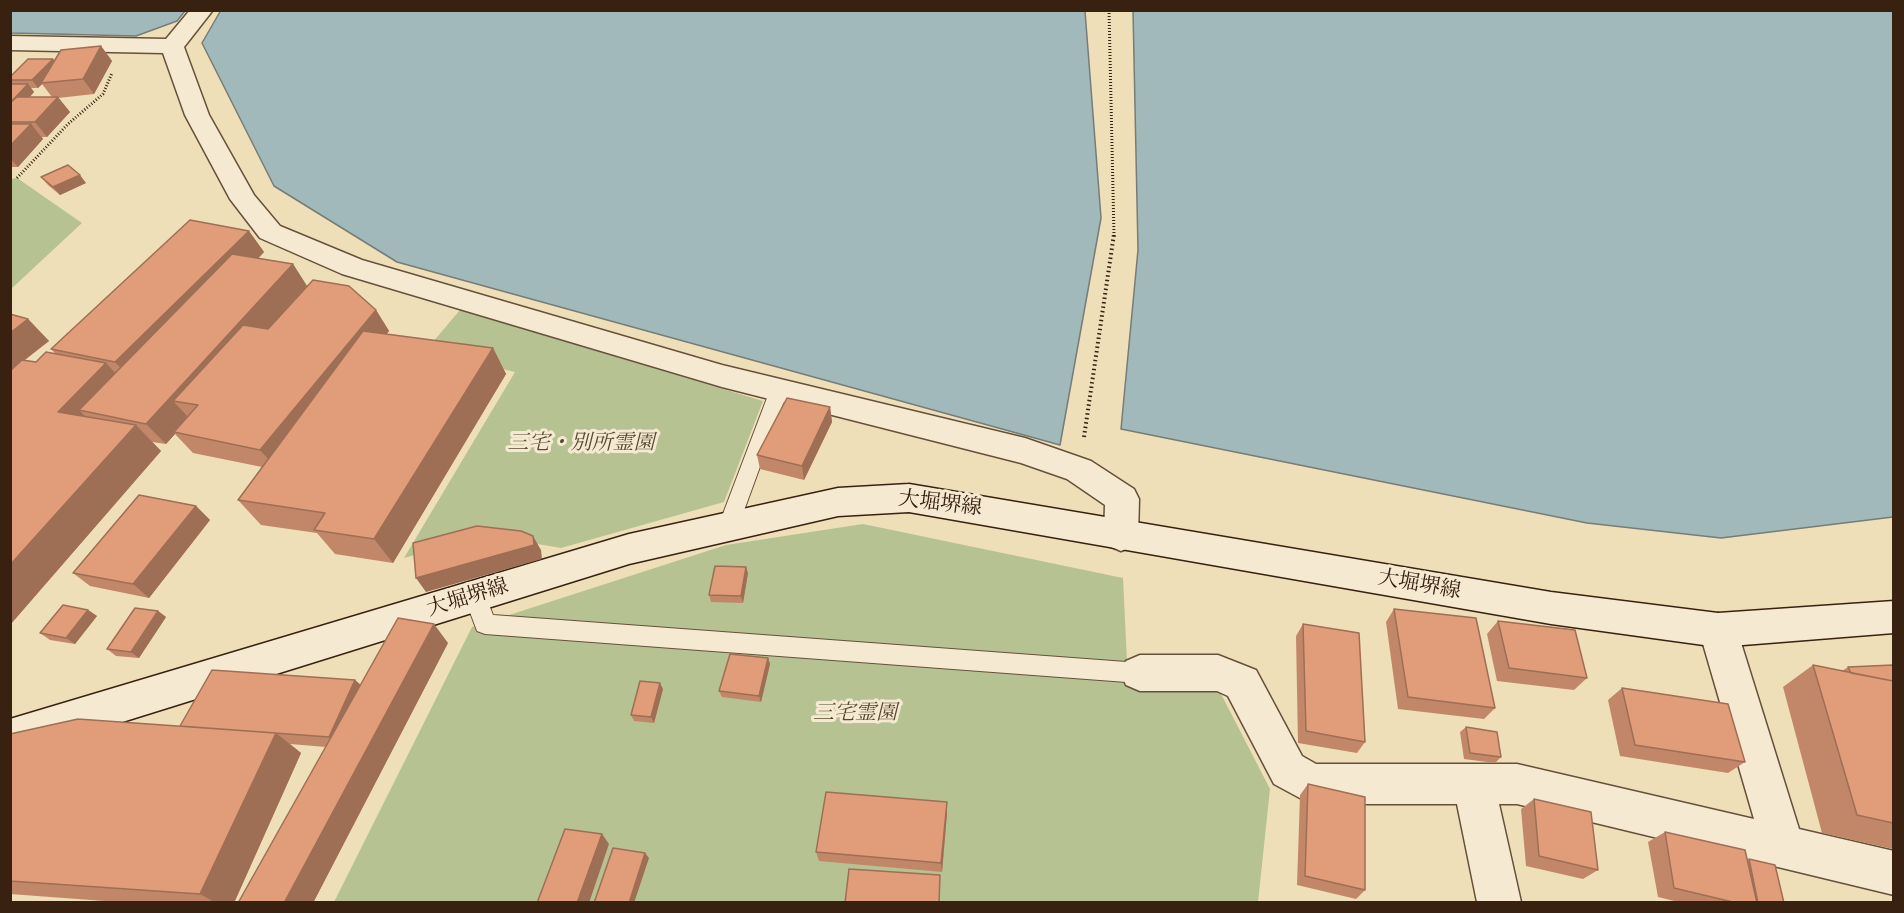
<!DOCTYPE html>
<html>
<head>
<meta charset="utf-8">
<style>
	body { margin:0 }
	#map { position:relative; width:1904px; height:913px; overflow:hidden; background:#efdfb8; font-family:"IM FELL English",serif }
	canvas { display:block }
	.frame { position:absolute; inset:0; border:12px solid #392112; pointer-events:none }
</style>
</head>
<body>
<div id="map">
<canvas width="1904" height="913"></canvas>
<div class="frame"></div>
</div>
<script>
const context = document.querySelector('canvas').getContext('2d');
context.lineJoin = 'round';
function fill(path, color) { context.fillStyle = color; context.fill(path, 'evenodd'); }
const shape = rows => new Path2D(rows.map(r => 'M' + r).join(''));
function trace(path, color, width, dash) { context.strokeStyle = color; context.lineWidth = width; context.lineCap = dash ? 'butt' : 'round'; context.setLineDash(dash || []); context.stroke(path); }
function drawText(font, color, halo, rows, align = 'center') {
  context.font = font + ' "IM FELL English","Noto Serif JP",serif'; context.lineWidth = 6; context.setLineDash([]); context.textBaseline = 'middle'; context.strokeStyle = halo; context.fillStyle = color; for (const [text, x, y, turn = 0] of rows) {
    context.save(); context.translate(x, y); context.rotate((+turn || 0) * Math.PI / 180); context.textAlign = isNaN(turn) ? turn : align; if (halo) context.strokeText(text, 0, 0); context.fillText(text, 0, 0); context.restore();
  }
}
fill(shape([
	[17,178,82,223,11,289,11,179],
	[460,310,763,401,724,502,561,548,485,535,404,558,515,372,426,350],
	[863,524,1123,578,1128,682,1219,690,1270,789,1258,902,334,902,472,627,726,545]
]), '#b6c291');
const water = shape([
	[11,10,185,10,185,11,177,21,136,36,11,33,11,10],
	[221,10,1085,11,1101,218,1060,445,397,262,274,186,202,43,221,10],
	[1133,11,1893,11,1893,517,1721,538,1587,523,1121,429,1138,250,1133,11]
]);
fill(water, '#a1b9bb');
trace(water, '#777c77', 1.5);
const service = shape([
	[779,383,786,385,788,390,738,527,735,533,728,536,721,533,718,527,770,390,772,385,779,383],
	[475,587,483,589,493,615,1140,663,1148,666,1151,673,1148,680,1140,683,485,634,477,631,464,596,467,589,475,587]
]);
const minor = shape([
	[190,10,213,10,184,47,209,115,254,195,280,226,362,260,722,365,1025,438,1091,461,1134,489,1139,499,1138,536,1133,546,1121,551,1109,546,1104,536,1105,505,1067,479,1021,463,722,387,342,274,260,238,230,199,185,115,163,53,10,50,10,36,166,39,190,10],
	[1718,613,1731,618,1737,630,1799,829,1894,851,1894,895,1517,804,1499,804,1521,902,1477,902,1457,804,1311,804,1274,784,1228,696,1217,691,1140,691,1126,685,1121,673,1126,661,1140,655,1218,655,1256,670,1302,756,1316,764,1517,764,1754,819,1699,630,1705,618,1718,613]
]);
const secondary = shape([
	[909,484,1551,592,1718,613,1894,601,1894,633,1718,647,1551,624,909,512,838,516,629,564,10,757,10,719,629,534,838,488,909,484]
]);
trace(service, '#66503c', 2);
trace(minor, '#66503c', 3);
trace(secondary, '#392112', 3);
trace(shape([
	[1109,10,1114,236],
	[17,178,68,124,103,94,112,73]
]), '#392112', 3, [1, 2]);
trace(shape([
	[1084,437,1114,234]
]), '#392112', 4, [1.5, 3]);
fill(service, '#f5ead1');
fill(minor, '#f5ead1');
fill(secondary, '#f5ead1');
fill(shape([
	[101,46,112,61,94,94,58,98,70,112,47,137,42,137,43,139,18,167,10,167,10,77,54,61],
	[42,84,52,97,30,97,34,92,31,88,38,88],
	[41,177,86,183,60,195,48,185],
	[249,231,264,252,258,259,293,264,307,286,268,329,376,310,389,331,386,334,493,348,506,374,393,563,335,554,317,533,261,525,238,500,262,467,193,453,175,434,166,444,152,442,161,451,10,625,10,314,28,319,49,341,25,360,36,362,56,354,51,349],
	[830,407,832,422,804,480,760,469,757,455],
	[196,506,210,520,149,598,90,586,73,573],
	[748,573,743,603,711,602,709,595],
	[1394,609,1495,708,1484,719,1398,709,1386,622],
	[88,610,97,616,75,644,50,640,40,633],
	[158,611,166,617,139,658,116,656,107,649],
	[1498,621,1587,678,1574,690,1497,681,1487,634],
	[1303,624,1365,742,1357,753,1298,743,1296,636],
	[448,643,313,903,238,903,326,747,290,744,301,753,234,903,131,903,10,894,10,734,181,726,355,680,361,685],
	[768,658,770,664,761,702,722,697,719,691],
	[1813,665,1842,671,1848,667,1893,665,1893,849,1822,833,1783,687],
	[1622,688,1745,762,1728,773,1620,756,1608,700],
	[663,689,654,723,634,721,631,715],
	[1466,727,1501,757,1495,763,1464,759,1460,732],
	[1308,784,1365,890,1356,899,1297,885,1300,795],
	[1534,799,1598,870,1583,879,1526,866,1521,809],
	[947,802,947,813,942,872,819,861,816,852],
	[1665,832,1747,860,1749,859,1784,903,1682,903,1658,897,1648,842]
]), '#c28769');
fill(shape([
	[101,46,112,61,94,94,83,79],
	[53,59,59,67,41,83,42,84,38,88,32,80],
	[28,84,34,92,14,113,10,103],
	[58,97,70,112,47,137,35,122],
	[31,124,43,139,18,167,10,158,10,146],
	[80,175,86,183,60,195,53,187],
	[249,231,264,252,135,383,115,362],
	[293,264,307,286,199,407,198,405,173,401,189,418,174,432,175,434,166,444,146,424],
	[376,310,389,331,278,470,260,450],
	[28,319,49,341,10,371,10,333],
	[493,348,506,374,393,563,374,539],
	[106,363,130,389,79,410,95,426,58,412],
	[830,407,832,422,804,480,802,466],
	[136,425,161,451,10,625,10,565],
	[196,506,210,520,149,598,133,584],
	[533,536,541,550,542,559,426,592,416,578],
	[746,567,748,573,743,603,741,596],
	[88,610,97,616,75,644,66,638],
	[158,611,166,617,139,658,131,652],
	[434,624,448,643,313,903,284,903],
	[768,658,770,664,761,702,759,696],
	[355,680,368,692,343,748,329,737],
	[660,683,663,689,654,723,651,717],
	[276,733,301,753,234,903,216,903,200,894],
	[947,802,947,813,942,872,941,863],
	[602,834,609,844,589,903,577,903],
	[645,853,649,858,634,903,629,903]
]), '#9e6e55');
const building = shape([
	[101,46,83,79,41,83,61,50,101,46],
	[28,59,53,59,32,80,10,80,10,77,28,59],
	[10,84,28,84,10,103,10,84],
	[17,97,58,97,35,122,10,122,10,103,17,97],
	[10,124,31,124,10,146,10,124],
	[68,165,80,175,53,187,41,177,68,165],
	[190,220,249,231,115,362,51,349,190,220],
	[232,254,293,264,146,424,79,410,232,254],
	[313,280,349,286,376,310,260,450,174,432,198,405,173,401,243,325,268,329,313,280],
	[10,314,28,319,10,333,10,314],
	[363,331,493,348,374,539,314,530,325,513,238,500,363,331],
	[46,352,106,363,58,412,136,425,10,565,10,371,22,360,36,362,46,352],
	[787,398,830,407,802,466,757,455,787,398],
	[139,495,196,506,133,584,73,573,139,495],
	[477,526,521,531,533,536,534,545,416,578,413,543,477,526],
	[715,566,746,567,741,596,709,595,715,566],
	[63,605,88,610,66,638,40,633,63,605],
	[135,608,158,611,131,652,107,649,135,608],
	[1394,609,1476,618,1495,708,1408,697,1394,609],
	[398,618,434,624,284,903,238,903,398,618],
	[1498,621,1575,630,1587,678,1509,668,1498,621],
	[1303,624,1359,633,1365,742,1306,731,1303,624],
	[730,654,768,658,759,696,719,691,730,654],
	[1813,665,1893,681,1893,823,1857,815,1813,665],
	[1893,665,1893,681,1851,673,1848,667,1893,665],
	[212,670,355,680,329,737,180,726,212,670],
	[640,681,660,683,651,717,631,715,640,681],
	[1622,688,1728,704,1745,762,1635,745,1622,688],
	[78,719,276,733,200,894,10,881,10,734,78,719],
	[1466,727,1497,732,1501,757,1470,753,1466,727],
	[1308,784,1365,797,1365,890,1305,876,1308,784],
	[826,792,947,802,941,863,816,852,826,792],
	[1534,799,1591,812,1598,870,1539,856,1534,799],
	[565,829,602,834,577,903,537,903,565,829],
	[1665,832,1745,850,1757,903,1737,903,1674,888,1665,832],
	[613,848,645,853,629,903,594,903,613,848],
	[1749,859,1775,865,1784,903,1758,903,1749,859],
	[849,869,940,875,939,903,845,903,849,869]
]);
fill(building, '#e19d7a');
trace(building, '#9e6e55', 1.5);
drawText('italic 21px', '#584932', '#f5ead1', [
	["三宅・別所霊園",581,445],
	["三宅霊園",855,715]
]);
drawText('21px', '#392112', '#f5ead1', [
	["大堀堺線",940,505,7],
	["大堀堺線",1419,586,10],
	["大堀堺線",468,599,-17]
]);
</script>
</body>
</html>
